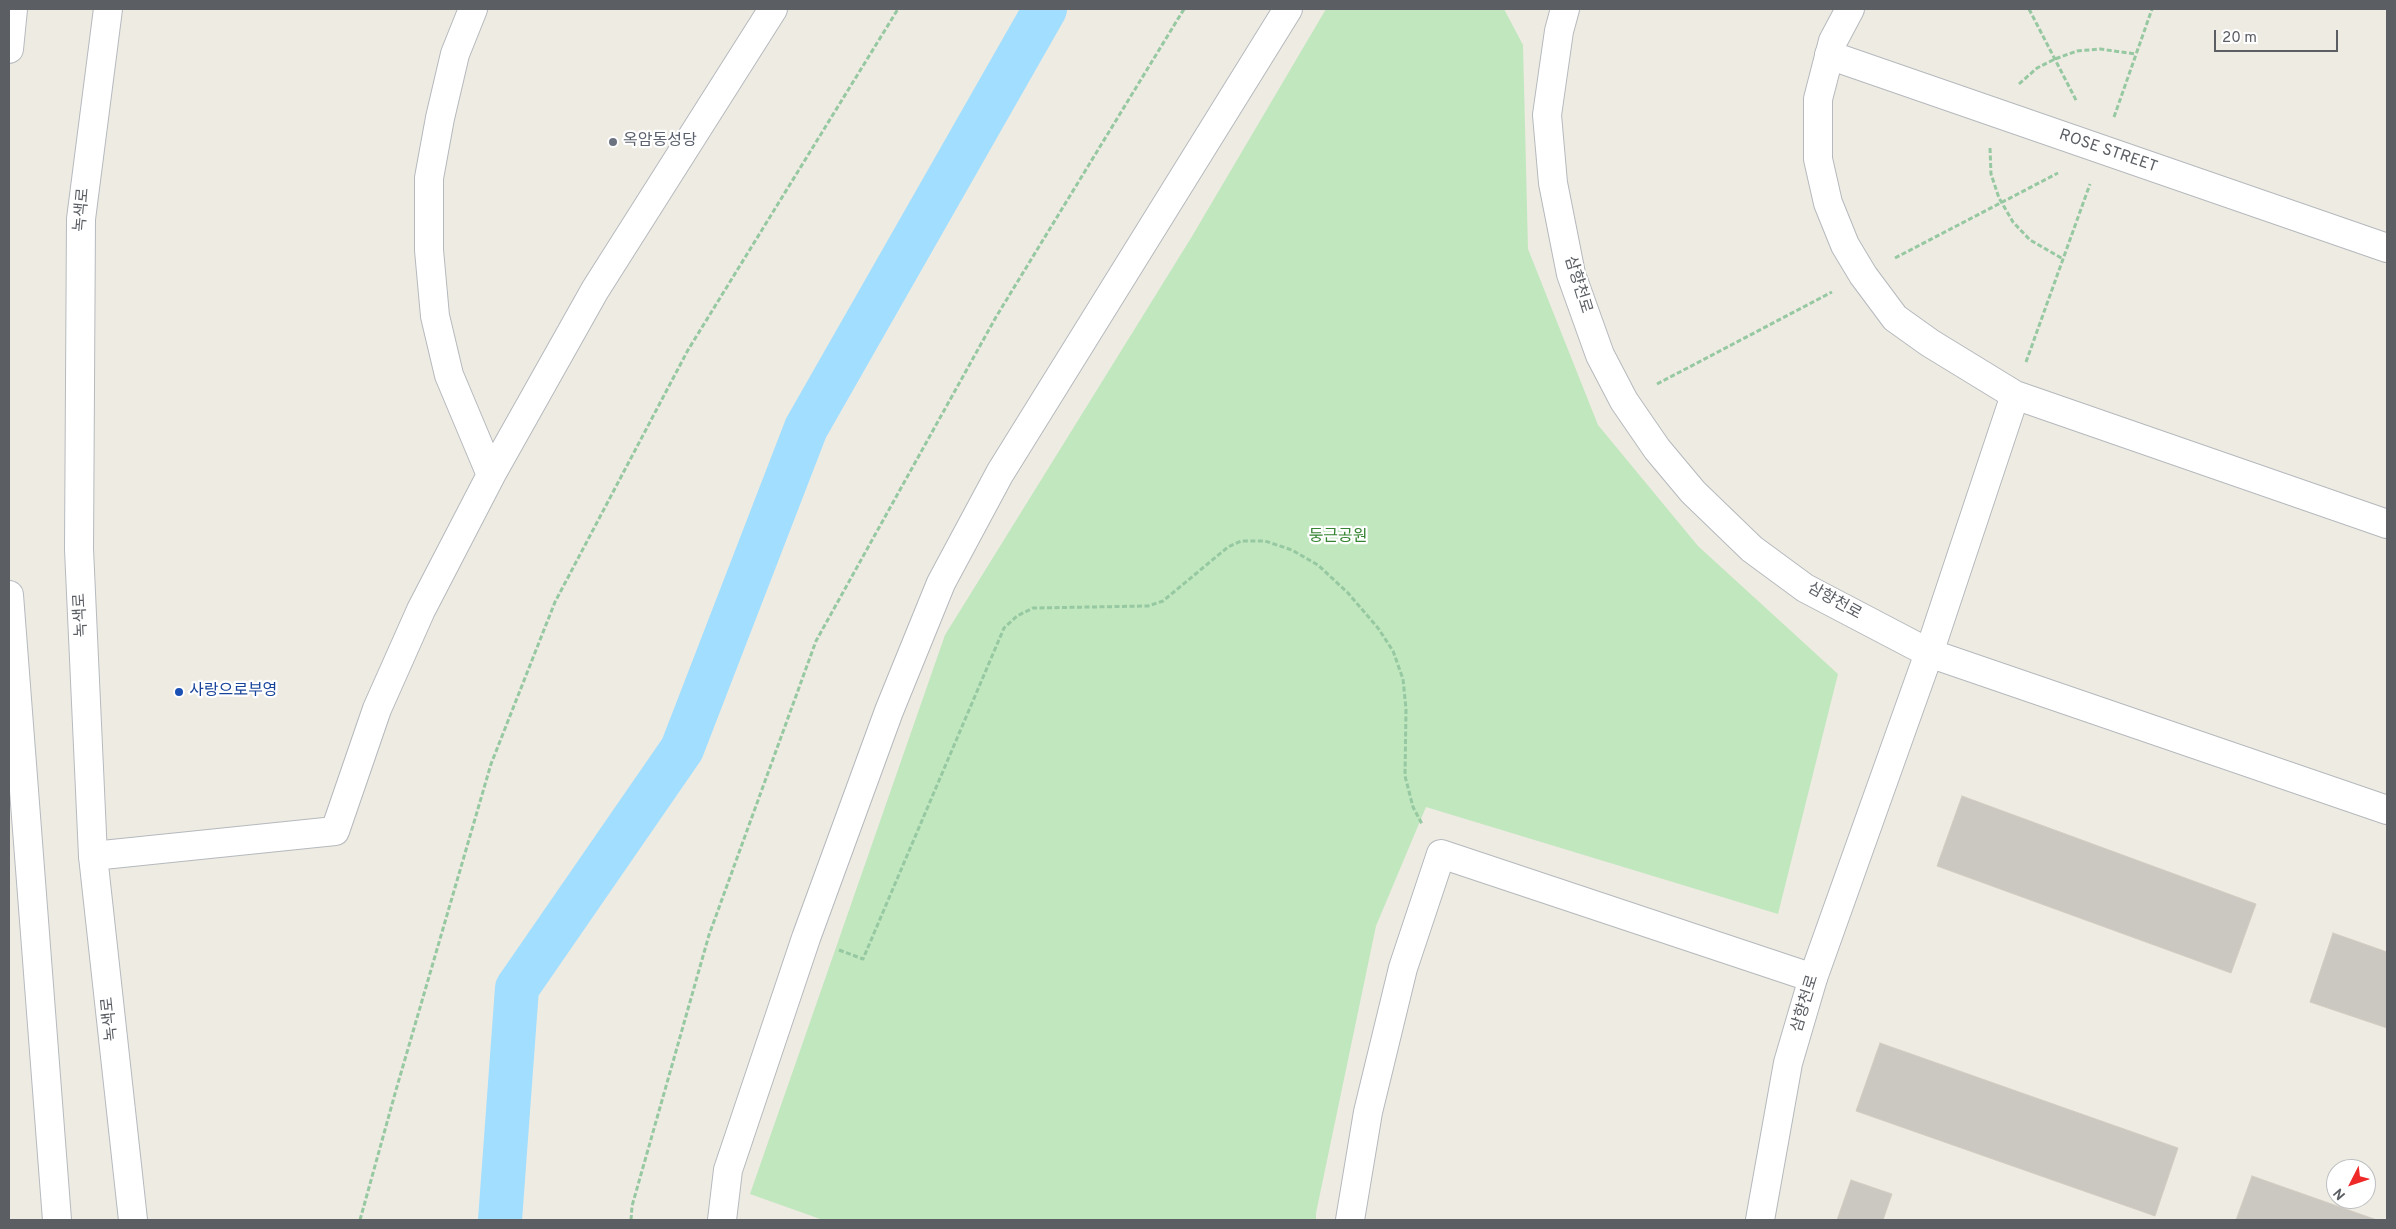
<!DOCTYPE html>
<html>
<head>
<meta charset="utf-8">
<style>
	body { margin:0 }
	#map { position:relative; width:2396px; height:1229px; overflow:hidden; background:#eeebe2; font-family:Overpass,sans-serif }
	canvas { display:block }
	.frame { position:absolute; inset:0; border:10px solid #5b5f64; pointer-events:none }
	.north { position:absolute; left:2326px; top:1159px; width:50px; height:50px; box-sizing:border-box; background:#fff; border:1px solid #bdbfc1; border-radius:50%; rotate:229deg; font-size:14px; font-weight:700; line-height:20px; text-align:center; color:#5b5f64 }
	.north::after { content:''; display:block; margin:auto; width:18px; height:22px; background:#ef2828; clip-path:polygon(50% 0,100% 100%,50% 72%,0 100%) }
	.scale { position:absolute; left:2214px; top:30px; width:124px; height:22px; box-sizing:border-box; border:2px solid #5b5f64; border-top:0; padding-left:6px; font-size:15px; line-height:18px; white-space:nowrap; color:#5b5f64; -webkit-text-stroke:4px #fff; paint-order:stroke }
</style>
</head>
<body>
<div id="map">
<canvas width="2396" height="1229"></canvas>
<div class="frame"></div>
<div class="north">N</div>
<div class="scale">20 m</div>
</div>
<script>
const context = document.querySelector('canvas').getContext('2d');
context.lineJoin = 'round';
function fill(path, color) { context.fillStyle = color; context.fill(path, 'evenodd'); }
const shape = rows => new Path2D(rows.map(r => 'M' + r).join(''));
function trace(path, color, width, dash) { context.strokeStyle = color; context.lineWidth = width; context.lineCap = dash ? 'butt' : 'round'; context.setLineDash(dash || []); context.stroke(path); }
function drawText(font, color, halo, rows, align = 'center') {
  context.font = font + ' Overpass,"Noto Sans KR",sans-serif'; context.lineWidth = 4.5; context.setLineDash([]); context.textBaseline = 'middle'; context.strokeStyle = halo; context.fillStyle = color; for (const [text, x, y, turn = 0] of rows) {
    context.save(); context.translate(x, y); context.rotate((+turn || 0) * Math.PI / 180); context.textAlign = isNaN(turn) ? turn : align; if (halo) context.strokeText(text, 0, 0); context.fillText(text, 0, 0); context.restore();
  }
}
fill(shape([
	[1326,9,1504,9,1523,45,1528,249,1598,425,1698,546,1838,674,1778,914,1426,807,1376,926,1316,1213,1316,1220,823,1220,750,1194,945,635,1191,238]
]), '#c1e7be');
trace(shape([
	[500,1220,517,988,682,749,806,428,1045,9]
]), '#a1deff', 44);
const building = shape([
	[1962,796,2256,904,2231,973,1937,866,1962,796],
	[2333,933,2387,952,2387,1028,2310,1002,2333,933],
	[1880,1043,2178,1148,2155,1216,1856,1111,1880,1043],
	[2252,1176,2377,1220,2236,1220,2252,1176],
	[1851,1180,1892,1194,1883,1220,1837,1220,1851,1180]
]);
fill(building, '#cbc7c1');
trace(building, '#d3ccc1', 1);
const pedestrian = shape([
	[1829,55,2387,248]
]);
const minor = shape([
	[473,9,455,54,440,118,429,178,429,250,435,316,449,375,491,475],
	[1850,9,1833,41,1818,99,1818,159,1828,203,1845,245,1863,275,1895,318,1930,343,2015,395,2387,524],
	[1929,653,2015,395],
	[93,856,335,831,377,709,421,610,491,475,595,290,773,9],
	[722,1220,728,1170,806,938,889,711,941,583,1000,473,1288,9],
	[1350,1220,1368,1112,1403,968,1441,854,1813,978]
]);
const tertiary = shape([
	[1565,9,1559,31,1547,115,1553,183,1571,274,1600,355,1624,401,1657,449,1693,492,1752,549,1805,588,1929,653,2387,810],
	[1760,1220,1788,1063,1813,978,1929,653]
]);
const secondary = shape([
	[108,9,81,219,79,549,93,856,133,1220],
	[9,49,13,9],
	[9,595,57,1220]
]);
trace(pedestrian, '#b5b9bd', 30);
trace(minor, '#b5b9bd', 30);
trace(tertiary, '#b5b9bd', 30);
trace(secondary, '#b6babf', 30);
trace(shape([
	[2029,9,2077,102],
	[2019,84,2037,68,2055,59,2077,51,2100,49,2136,54],
	[2114,117,2152,9],
	[1990,148,1991,174,1999,198,2013,222,2030,240,2063,259],
	[1895,258,2058,173],
	[2026,362,2090,184],
	[1657,384,1832,292],
	[839,950,863,959,1004,628,1017,616,1033,608,1148,606,1163,601,1228,547,1241,541,1265,541,1292,550,1318,565,1348,593,1378,628,1393,651,1403,679,1406,709,1405,776,1413,807,1422,824],
	[360,1220,396,1090,491,764,555,602,688,350,898,9],
	[631,1220,632,1206,709,935,816,641,996,317,1184,9]
]), '#96c8a1', 3, [5, 2.5]);
trace(pedestrian, '#fff', 28);
trace(minor, '#fff', 28);
trace(tertiary, '#fff', 28);
trace(secondary, '#fff', 28);
for (const [x, y, r, color] of [
	[613,142,5,"#6b7280"],
	[179,692,5,"#1a4fb4"]
]) { const dot = new Path2D(); dot.arc(x, y, r, 0, 2 * Math.PI); context.fillStyle = color; context.fill(dot); trace(dot, '#fff', 2); }
drawText('16px', '#5b616d', '#fff', [
	["옥암동성당",623,142]
], 'left');
drawText('16px', '#5b5f64', '#fff', [
	["ROSE STREET",2108,152,19],
	["녹색로",83,210,-85],
	["삼향천로",1577,285,73],
	["삼향천로",1834,602,29],
	["녹색로",82,615,-93],
	["삼향천로",1806,1004,-73],
	["녹색로",111,1019,-96]
]);
drawText('16px', '#348431', '#fff', [
	["둥근공원",1338,538]
]);
drawText('16px', '#164399', '#fff', [
	["사랑으로부영",189,692]
], 'left');
</script>
</body>
</html>
